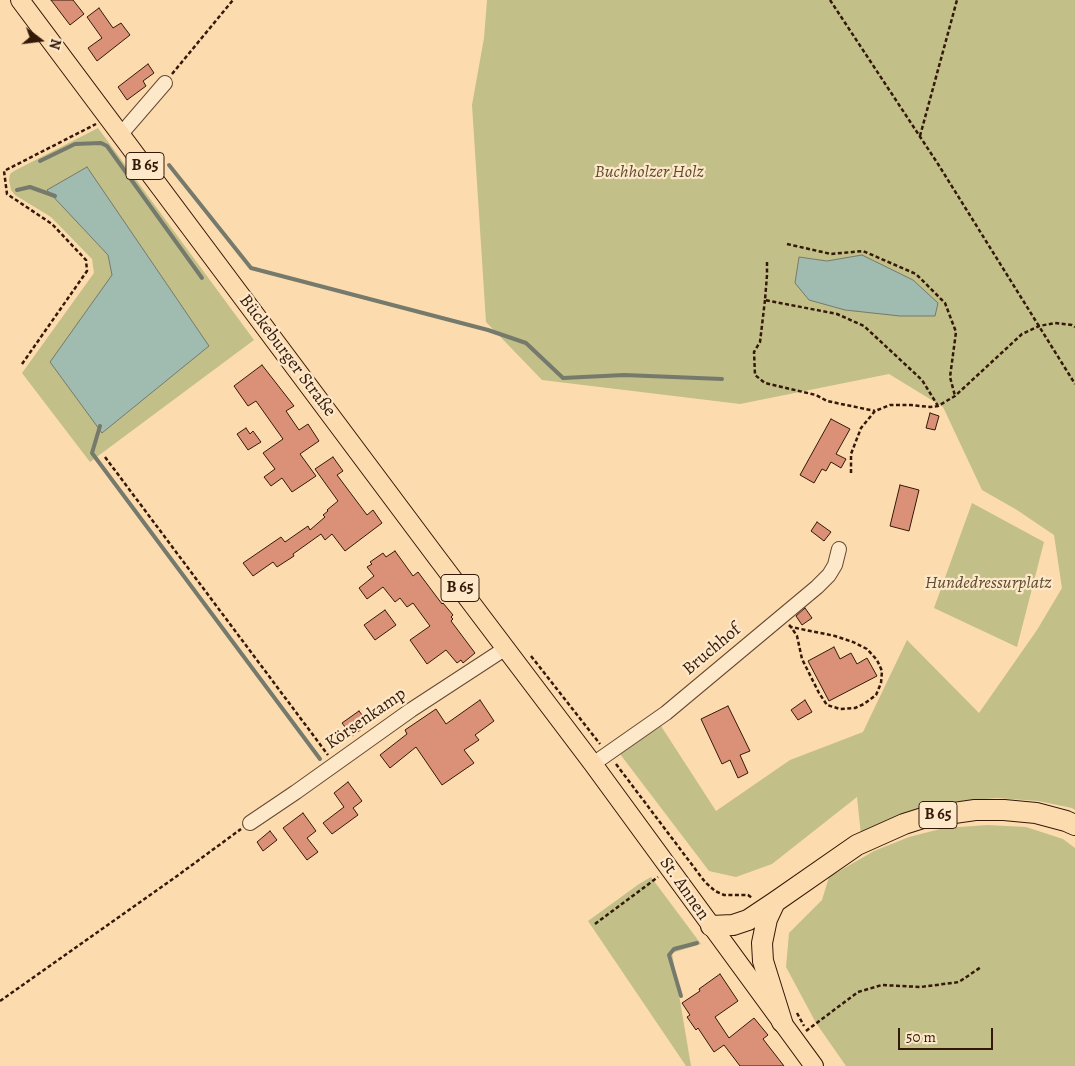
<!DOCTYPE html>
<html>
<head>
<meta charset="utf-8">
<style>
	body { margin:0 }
	#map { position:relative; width:1075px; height:1066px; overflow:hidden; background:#fcdcae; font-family:Alegreya,serif }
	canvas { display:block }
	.north { position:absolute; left:15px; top:15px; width:50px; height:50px; -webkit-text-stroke:4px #fde8ca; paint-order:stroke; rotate:105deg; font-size:14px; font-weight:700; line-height:20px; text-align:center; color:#341908 }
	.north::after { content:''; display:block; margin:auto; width:18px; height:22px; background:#341908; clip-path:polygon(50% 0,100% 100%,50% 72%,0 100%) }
	.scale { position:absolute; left:898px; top:1028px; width:95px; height:22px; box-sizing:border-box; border:2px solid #341908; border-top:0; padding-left:6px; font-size:15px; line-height:18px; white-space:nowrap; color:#341908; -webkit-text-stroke:4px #fde8ca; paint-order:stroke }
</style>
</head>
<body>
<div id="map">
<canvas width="1075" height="1066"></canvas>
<div class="north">N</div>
<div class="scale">50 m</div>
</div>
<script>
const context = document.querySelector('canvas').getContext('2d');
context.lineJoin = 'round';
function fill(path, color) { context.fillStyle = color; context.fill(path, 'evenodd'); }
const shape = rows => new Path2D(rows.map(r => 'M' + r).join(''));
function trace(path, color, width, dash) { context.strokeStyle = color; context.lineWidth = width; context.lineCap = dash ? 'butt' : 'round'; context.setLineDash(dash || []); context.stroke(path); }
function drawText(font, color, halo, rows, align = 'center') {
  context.font = font + ' Alegreya,serif'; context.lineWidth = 4.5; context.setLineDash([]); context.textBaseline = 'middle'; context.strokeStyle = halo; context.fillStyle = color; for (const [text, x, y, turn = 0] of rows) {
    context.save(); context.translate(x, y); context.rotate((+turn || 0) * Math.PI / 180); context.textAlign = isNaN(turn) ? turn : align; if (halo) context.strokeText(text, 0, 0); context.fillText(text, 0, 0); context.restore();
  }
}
fill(shape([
	[487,0,1075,0,1075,810,1072,808,1038,801,997,798,951,802,908,813,861,835,857,797,772,864,736,877,709,871,620,754,661,726,716,811,790,760,863,732,907,640,979,713,1037,630,1062,588,1054,535,1017,510,982,490,943,407,889,374,740,404,542,380,486,322,472,105,484,38],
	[799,257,827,261,795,283],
	[98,128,254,340,90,462,22,373,94,273,92,259,51,217,15,195,11,190,9,180,10,174,14,171],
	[972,503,1044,542,1017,647,934,608],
	[988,825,1026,827,1063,839,1075,848,1075,1066,846,1066,816,1023,786,967,789,933,822,900,829,877,874,851,909,837,944,828],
	[651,877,701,944,672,953,691,1066,686,1066,588,921,639,884]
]), '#c2bf89');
const water = shape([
	[87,167,209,346,102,433,50,362,112,275,108,255,47,190,87,167],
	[862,255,913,280,938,303,935,316,900,316,845,310,809,300,795,283,799,257,827,261,862,255]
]);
fill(water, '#a0bbaf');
trace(water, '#757a6c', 1);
trace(shape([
	[40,161,75,144,101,143,107,146,202,278],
	[169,165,251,268,488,330,526,343,563,378,624,375,722,379],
	[17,190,30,187,55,196],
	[100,426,92,453,320,759],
	[681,996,669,955,674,949,697,943]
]), '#757a6c', 4);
const building = shape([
	[51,0,73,0,84,14,70,25,51,0],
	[99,8,113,28,121,23,130,35,97,61,88,48,102,38,87,17,99,8],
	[148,64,154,73,143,81,146,86,127,100,118,87,148,64],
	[262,365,294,406,286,411,299,430,308,424,319,441,300,454,316,476,292,492,282,478,271,486,264,477,275,469,263,453,283,439,256,401,248,406,234,386,262,365],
	[930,413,939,416,935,430,926,428,930,413],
	[831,419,850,429,836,454,846,459,841,468,831,462,826,471,822,469,814,483,800,475,831,419],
	[246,428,250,434,253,431,261,442,248,450,237,434,246,428],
	[333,457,343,471,337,475,367,515,373,510,382,523,345,551,332,534,325,540,321,534,293,554,294,556,277,567,273,562,253,576,243,563,281,537,285,542,308,526,310,530,325,517,323,515,328,511,327,510,338,501,315,469,333,457],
	[900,485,919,490,909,531,890,526,900,485],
	[817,522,831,532,824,541,811,531,817,522],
	[395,551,413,576,418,572,442,604,443,603,453,615,451,617,453,619,451,621,475,653,463,663,461,660,457,663,446,650,427,664,410,640,430,626,413,603,407,607,400,598,395,602,383,587,367,599,359,588,374,576,367,567,372,564,370,562,383,553,386,557,395,551],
	[805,608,812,618,802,625,796,616,805,608],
	[385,610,396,625,375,640,364,625,385,610],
	[834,647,840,659,851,653,857,664,867,658,877,676,829,701,808,661,834,647],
	[480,700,494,721,475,735,479,740,464,750,474,763,442,785,416,747,390,768,380,755,407,734,405,730,436,709,446,724,480,700],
	[805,700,812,712,798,720,791,710,805,700],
	[728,706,750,751,740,755,748,773,738,778,730,760,722,764,701,719,728,706],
	[359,711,369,724,352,736,342,723,359,711],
	[348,782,362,801,353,808,358,815,332,834,323,823,344,807,334,793,348,782],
	[303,813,316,831,307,838,318,852,307,860,283,828,303,813],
	[270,831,277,840,263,851,257,842,270,831],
	[720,974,738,1001,715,1017,729,1038,754,1018,768,1035,763,1039,784,1066,740,1066,724,1045,714,1052,698,1028,696,1030,687,1017,690,1015,682,1003,700,991,699,989,720,974]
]);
fill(building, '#da9178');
trace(building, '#341908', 1);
const minor = shape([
	[121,134,165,83],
	[593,764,666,713,817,587,829,575,835,565,839,549],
	[250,823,296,792,411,710,506,648]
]);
const major = shape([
	[20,0,438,559,593,764,814,1066]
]);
const highway = shape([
	[775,902,767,919,762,943,763,961,782,1022],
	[711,926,733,925,748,920,775,902,857,845,904,824,926,817,975,810,1004,810,1036,813,1066,821,1075,825]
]);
trace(minor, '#664a32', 16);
trace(major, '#341908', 20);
trace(highway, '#341908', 22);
trace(shape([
	[830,0,938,164,1075,384],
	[172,74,233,0],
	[920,136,957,0],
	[787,244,831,254,863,251,916,274,945,303,956,332,950,377,955,396],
	[767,262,767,275,765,300,837,314,864,326,922,380,938,406],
	[765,300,760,342,754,352,755,375,765,383,816,395,827,401,875,411],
	[22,364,87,271,86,260,52,224,7,194,4,171,96,124],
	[105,457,328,755],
	[851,473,851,454,861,428,875,411,890,405,911,405,930,407,938,406,955,396,1022,334,1039,326,1055,323,1072,325,1075,327],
	[789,625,791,627,797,636,802,659,819,693,827,705,840,709,855,708,864,704,876,695,881,683,882,671,877,660,867,649,853,642,835,636,791,627],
	[531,656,600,744],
	[616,764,705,882,715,891,724,895,748,895,752,898],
	[595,924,658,877],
	[0,1001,177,876,241,829],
	[797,1013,804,1026],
	[806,1031,858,992,882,985,921,987,959,982,981,967]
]), '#341908', 2.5, [4, 2.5]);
trace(minor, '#fde8ca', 14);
trace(major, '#fcdcae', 18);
trace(highway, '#fcdcae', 20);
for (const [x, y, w] of [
	[145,166,38],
	[460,588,38],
	[938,815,38]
]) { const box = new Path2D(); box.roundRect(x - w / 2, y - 13.5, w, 27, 4); context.fillStyle = '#fde8ca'; context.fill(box); trace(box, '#341908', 1); }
drawText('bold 16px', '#341908', null, [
	["B 65",145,166],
	["B 65",460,588],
	["B 65",938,815]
]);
drawText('italic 18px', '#5f4b2f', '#fde8ca', [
	["Buchholzer Holz",649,173],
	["Hundedressurplatz",988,584]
]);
drawText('18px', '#341908', '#fde8ca', [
	["Bückeburger Straße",287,356,53],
	["Bruchhof",712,650,-40],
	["Körsenkamp",366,719,-35],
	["St. Annen",684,889,55]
]);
</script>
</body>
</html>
